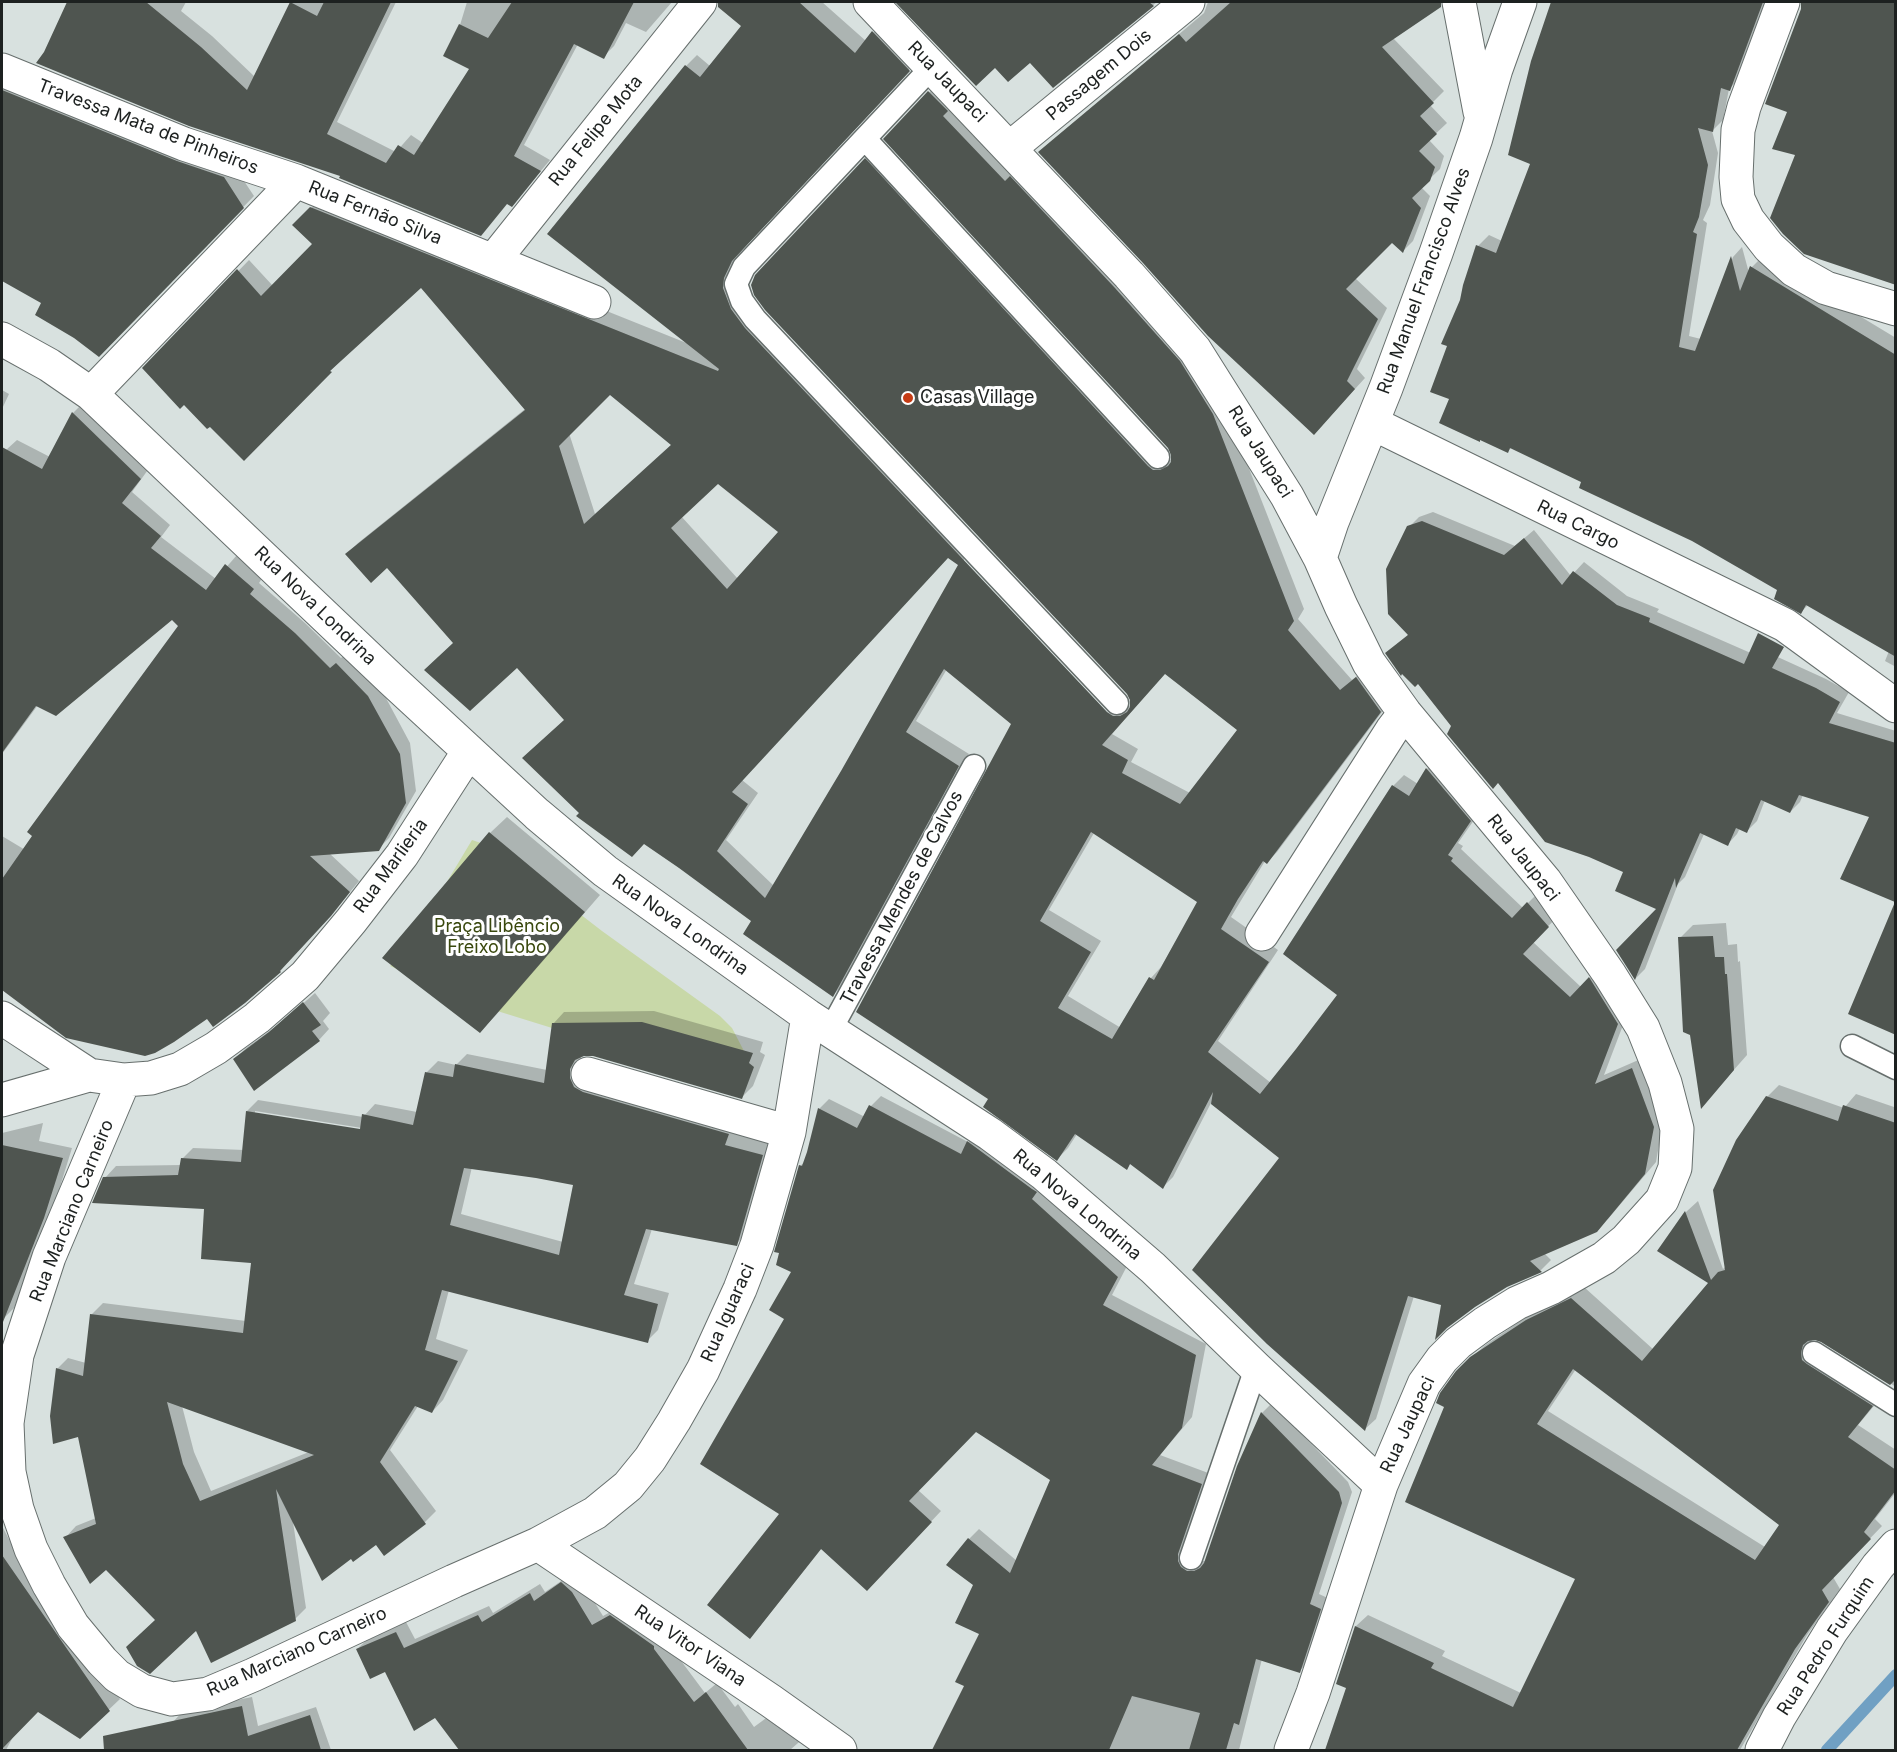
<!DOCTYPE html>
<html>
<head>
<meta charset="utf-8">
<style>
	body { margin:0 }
	#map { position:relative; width:1897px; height:1752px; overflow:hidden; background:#d8e1df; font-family:Inter,sans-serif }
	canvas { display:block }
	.frame { position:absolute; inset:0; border:3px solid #1d2120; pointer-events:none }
</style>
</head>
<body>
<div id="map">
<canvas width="1897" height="1752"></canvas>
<div class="frame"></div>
</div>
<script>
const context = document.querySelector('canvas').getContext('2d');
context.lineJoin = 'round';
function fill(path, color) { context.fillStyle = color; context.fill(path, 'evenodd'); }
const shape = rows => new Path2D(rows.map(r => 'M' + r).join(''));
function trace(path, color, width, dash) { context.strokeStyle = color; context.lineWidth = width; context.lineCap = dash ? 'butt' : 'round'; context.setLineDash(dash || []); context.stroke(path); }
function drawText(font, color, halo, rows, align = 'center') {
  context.font = font + ' Inter,sans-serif'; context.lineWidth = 6; context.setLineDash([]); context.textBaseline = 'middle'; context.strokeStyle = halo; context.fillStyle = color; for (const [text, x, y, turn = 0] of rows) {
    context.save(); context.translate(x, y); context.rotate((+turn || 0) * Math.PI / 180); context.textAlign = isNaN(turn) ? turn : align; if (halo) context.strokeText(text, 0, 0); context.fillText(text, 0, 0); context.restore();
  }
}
fill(shape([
	[472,840,493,847,602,931,720,1016,732,1028,744,1051,742,1087,478,1005,390,966,400,956,433,905]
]), '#c8d8a8');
fill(shape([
	[69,2,186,2,181,11,212,36,255,77,292,2,396,2,337,122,396,152,411,135,423,143,471,68,450,58,467,2,672,2,646,32,626,23,614,46,603,57,578,44,524,145,550,160,512,205,508,203,343,176,45,53],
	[719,2,822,2,866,41,883,21,919,59,743,248,734,266,741,298,1124,705,1131,706,1132,700,866,159,876,149,1165,459,1172,460,1169,447,885,139,940,81,1223,402,1304,609,1298,619,1352,680,1368,667,1391,700,1277,852,1267,862,1265,861,1231,917,1278,950,1218,1041,1271,1083,1339,995,1393,786,1404,775,1418,784,1427,769,1438,758,1481,810,1458,843,1463,846,1461,849,1523,908,1539,892,1559,915,1533,942,1581,987,1600,968,1628,1012,1604,1075,1643,1058,1664,1116,1656,1162,1608,1219,1544,1253,1551,1260,1541,1270,1506,1286,1443,1304,1414,1296,1376,1419,1365,1429,1281,1158,1211,1103,1173,1177,1163,1187,1131,1163,1126,1168,1077,1134,1068,1148,1057,1159,990,1098,1013,724,947,669,916,721,969,754,844,984,833,995,753,921,645,842,581,813,565,719,517,666,454,643,387,566,347,554,358,543,525,409,421,286,341,360,244,459,210,425,144,368,249,260,273,286,314,244,294,225,322,197,689,344,549,234,686,66,697,55,710,66,743,26,719,6],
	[610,393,672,444,595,514,569,433],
	[718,482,780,532,738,579,681,516],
	[948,556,960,565,842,772,774,886,726,840,758,793,742,780],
	[964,558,1113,717,1111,719,964,562],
	[1165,673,1239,730,1190,793,1131,762,1138,749,1112,734],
	[1094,833,1199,902,1161,967,1151,978,1121,1028,1068,996,1101,941,1049,910],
	[896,2,1157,2,1053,86,1030,60,995,66,976,84],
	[1208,2,1440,2,1430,13,1393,38,1444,91,1430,105,1447,123,1429,140,1444,156,1440,169,1421,187,1430,196,1413,241,1403,251,1392,241,1355,278,1387,308,1357,369,1365,378,1324,423,1144,262,1040,152,1204,13],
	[1553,2,1769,2,1740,78,1729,89,1723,120,1712,131,1718,153,1710,205,1703,220,1707,223,1689,336,1701,339,1733,257,1742,247,1749,273,1752,267,1762,257,1896,338,1896,667,1885,661,1889,651,1809,604,1801,612,1779,589,1693,539,1582,482,1512,447,1508,451,1451,398,1448,345,1478,246,1489,235,1502,241,1532,164,1533,61],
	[1810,2,1896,2,1896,283,1797,154,1789,111,1802,10],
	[2,73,234,166,254,196,99,355,43,302,2,280],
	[2,390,9,394,2,409],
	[83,403,150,467,132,492,170,525,161,537,216,579,237,555,263,577,259,583,305,623,341,658,347,653,379,685,410,743,416,791,389,838,378,849,329,853,359,881,341,903,280,971,207,1017,67,1036,2,988,4,983,2,982,2,836,77,881,180,625,172,618,38,705,2,754,2,459,6,450,17,440,50,457,73,413],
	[1433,512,1515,546,1534,530,1571,576,1584,562,1627,596,1659,609,1657,612,1753,654,1758,648,1826,679,1849,692,1837,713,1896,731,1896,901,1871,816,1803,795,1800,802,1790,812,1765,800,1757,821,1747,831,1740,828,1737,834,1728,844,1704,834,1685,877,1678,884,1645,969,1636,978,1659,909,1625,871,1590,856,1453,726,1397,644,1409,634,1409,527,1419,517],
	[507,817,600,895,496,1015,480,1031,490,833],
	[1726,923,1728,945,1737,944,1738,962,1740,961,1747,1055,1702,1106,1680,938,1693,925],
	[315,993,330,1013,323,1021,329,1029,319,1040,235,1059,246,1048,282,1022],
	[654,1011,763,1042,760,1052,765,1055,753,1086,742,1097,593,1054,581,1055,581,1067,773,1144,747,1233,736,1244,652,1229,634,1284,669,1293,658,1330,647,1341,449,1290,436,1339,468,1350,443,1400,432,1412,418,1406,390,1450,436,1511,425,1522,376,1543,293,1522,306,1608,295,1619,197,1629,157,1620,106,1568,65,1538,76,1526,96,1518,79,1435,57,1369,68,1358,86,1363,91,1315,103,1303,246,1321,253,1262,206,1208,105,1178,116,1166,181,1165,182,1159,193,1148,244,1150,247,1111,258,1100,363,1117,375,1104,417,1112,427,1072,438,1061,456,1065,467,1054,547,1070,553,1024,564,1012],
	[255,1111,368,1129,368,1132,255,1114],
	[472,1167,575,1184,563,1242,461,1214],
	[182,1406,309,1452,211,1491,194,1452],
	[1779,1085,1844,1108,1856,1094,1894,1107,1896,1105,1896,1387,1822,1340,1812,1339,1813,1346,1884,1394,1858,1425,1896,1450,1896,1492,1875,1519,1882,1526,1833,1577,1840,1589,1807,1635,1740,1750,1545,1750,1514,1736,1507,1750,1327,1750,1348,1687,1337,1683,1356,1626,1368,1615,1445,1651,1442,1656,1521,1693,1577,1578,1446,1407,1457,1372,1484,1346,1539,1308,1584,1287,1654,1350,1710,1283,1660,1251,1686,1212,1698,1201,1723,1269,1726,1266,1767,1097],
	[1576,1369,1781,1525,1765,1547,1548,1411],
	[881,1096,968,1142,978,1132,1127,1266,1112,1295,1206,1344,1192,1417,1160,1455,1211,1474,1198,1561,1206,1561,1238,1466,1262,1413,1272,1403,1348,1482,1352,1492,1319,1594,1330,1599,1310,1661,1299,1671,1262,1659,1239,1750,934,1750,966,1685,981,1633,969,1539,979,1529,1017,1561,1052,1479,976,1430,918,1490,941,1511,877,1579,822,1548,760,1626,750,1637,781,1513,786,1318,793,1271,800,1166,806,1161,819,1109,829,1099,865,1117,871,1106],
	[43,1123,39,1141,72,1148,54,1206,14,1308,4,1318,2,1317,2,1133],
	[2,1526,12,1545,120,1699,80,1737,38,1710,14,1735,6,1750,2,1750],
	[573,1573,582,1582,603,1616,621,1606,664,1638,705,1693,717,1683,735,1707,738,1704,754,1727,773,1713,806,1736,790,1750,460,1750,436,1716,385,1670,357,1649,368,1639,406,1622,415,1639,489,1606,493,1613,540,1584,545,1592],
	[252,1697,258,1726,316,1707,331,1750,181,1750,173,1722,183,1711]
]), '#0003');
trace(shape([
	[1827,1750,1896,1675]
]), '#70a0c3', 12);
fill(shape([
	[67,2,146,2,201,47,247,90,290,2,317,16,324,2,391,2,327,134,386,163,398,145,414,155,469,69,443,56,459,24,488,38,512,2,634,2,604,59,574,44,514,156,541,171,512,207,507,204,481,236,339,178,340,176,189,126,36,63,44,52],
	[718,2,799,2,855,53,872,31,910,71,732,261,724,278,723,288,731,309,745,328,1107,712,1113,716,1120,716,1127,712,1130,707,1130,700,1127,694,765,310,754,295,751,285,755,275,865,158,1148,466,1153,470,1160,470,1168,466,1171,462,1171,455,1168,448,883,139,928,91,948,111,943,116,1005,181,1010,176,1115,288,1180,361,1213,414,1294,621,1288,630,1340,690,1356,677,1381,712,1267,864,1263,861,1238,899,1221,929,1269,962,1208,1052,1260,1094,1296,1049,1337,995,1283,954,1392,785,1409,796,1426,768,1471,821,1448,855,1453,858,1451,861,1512,918,1527,902,1549,927,1523,954,1570,997,1589,977,1618,1024,1595,1084,1632,1068,1654,1127,1645,1174,1597,1232,1530,1261,1542,1272,1507,1287,1475,1307,1447,1328,1435,1340,1441,1305,1408,1296,1365,1431,1267,1344,1192,1270,1279,1158,1211,1104,1213,1092,1163,1189,1130,1164,1127,1170,1075,1134,1057,1161,983,1107,988,1099,856,1012,1011,724,944,669,906,732,959,766,833,997,743,934,751,921,679,868,644,844,632,857,576,816,579,813,522,758,564,720,517,668,470,711,424,670,453,643,387,568,371,583,345,554,525,410,421,288,330,371,332,372,244,461,210,427,207,429,184,405,180,409,142,368,237,269,261,296,312,244,292,225,310,207,718,371,719,369,547,234,685,65,700,77,741,26,718,7],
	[610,395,671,445,584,524,559,446],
	[718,484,778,532,727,589,671,528],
	[948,558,958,565,841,771,765,898,717,851,748,804,732,792],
	[1165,674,1237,730,1180,804,1122,773,1128,760,1102,745],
	[1091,832,1197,902,1154,980,1149,977,1112,1039,1058,1008,1091,952,1040,921],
	[895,2,1149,2,1154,6,1053,88,1030,63,1008,82,995,68,976,86],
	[1231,2,1441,2,1441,7,1382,47,1434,103,1420,116,1437,134,1419,151,1435,167,1430,181,1412,198,1421,208,1403,253,1392,243,1346,289,1378,319,1347,381,1355,389,1314,435,1208,336,1143,263,1038,152,1179,34,1186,42],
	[1551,2,1763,2,1730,91,1721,88,1713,132,1698,128,1708,165,1699,217,1693,232,1697,234,1679,347,1695,351,1731,256,1740,291,1750,266,1896,355,1896,657,1806,605,1801,614,1774,599,1777,590,1692,541,1579,488,1581,482,1510,448,1508,453,1480,440,1480,442,1439,423,1449,399,1430,392,1447,346,1441,344,1460,300,1463,285,1476,245,1496,253,1530,164,1508,155,1531,61],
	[1801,2,1896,2,1896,285,1804,254,1783,234,1770,218,1795,155,1772,149,1787,112,1765,104,1801,9],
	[2,90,177,161,224,177,244,208,99,357,74,338,35,315,41,303,2,281],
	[72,412,141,479,122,503,161,536,151,548,206,590,225,564,254,589,250,594,295,633,330,668,336,663,368,696,400,754,406,803,379,851,310,856,350,892,331,916,280,971,281,972,245,1003,213,1027,207,1019,174,1042,155,1053,145,1056,66,1038,2,990,2,879,32,836,27,832,178,626,172,620,56,716,36,706,2,753,2,447,42,469],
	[1422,521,1504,555,1524,538,1562,585,1573,571,1617,605,1650,618,1649,622,1744,664,1758,633,1784,647,1772,668,1816,688,1840,702,1829,723,1896,743,1896,1035,1848,1014,1895,902,1840,879,1869,817,1799,795,1790,813,1761,800,1747,833,1736,828,1728,846,1700,833,1676,888,1675,878,1635,980,1616,950,1656,909,1615,891,1623,872,1589,857,1545,842,1498,783,1493,789,1447,734,1451,726,1418,684,1415,687,1402,674,1401,676,1385,653,1408,635,1388,614,1386,569,1407,526],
	[489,832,585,912,480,1033,382,958],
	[1713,936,1715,957,1724,957,1725,974,1727,974,1734,1070,1701,1109,1690,1035,1683,1032,1678,937],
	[303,1002,321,1025,312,1031,320,1041,254,1091,233,1059,269,1032],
	[642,1022,753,1053,749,1063,754,1067,742,1099,593,1056,584,1056,575,1060,570,1069,570,1078,574,1087,583,1092,729,1134,725,1145,763,1155,737,1246,646,1229,624,1295,658,1304,648,1343,442,1290,425,1350,458,1361,432,1413,415,1406,380,1462,426,1524,384,1556,376,1545,353,1562,351,1559,322,1581,276,1489,296,1621,211,1663,196,1631,150,1674,137,1666,126,1647,155,1620,106,1570,90,1584,63,1537,96,1524,78,1437,53,1444,50,1416,56,1368,83,1376,90,1314,243,1333,251,1263,201,1259,204,1209,92,1203,103,1177,178,1175,181,1158,241,1162,246,1111,360,1129,362,1114,413,1125,425,1072,453,1077,455,1064,544,1083,552,1023],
	[464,1168,536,1178,573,1185,559,1255,450,1225],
	[167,1402,314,1455,200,1501,183,1464],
	[1766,1096,1838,1121,1843,1105,1896,1123,1896,1379,1890,1385,1821,1342,1815,1340,1808,1341,1803,1345,1801,1353,1802,1360,1807,1364,1873,1406,1848,1437,1896,1470,1896,1490,1864,1532,1871,1539,1822,1590,1829,1602,1795,1649,1737,1750,1325,1750,1346,1688,1336,1684,1355,1626,1434,1663,1431,1668,1513,1707,1575,1579,1405,1502,1444,1407,1436,1403,1440,1393,1456,1371,1470,1357,1526,1320,1571,1298,1642,1361,1708,1283,1657,1251,1685,1211,1711,1280,1718,1272,1725,1270,1713,1190,1736,1140],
	[1573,1369,1779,1525,1755,1560,1537,1424],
	[869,1105,961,1154,967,1141,1032,1189,1037,1192,1032,1199,1118,1277,1103,1305,1196,1355,1182,1428,1152,1465,1202,1484,1178,1554,1178,1561,1181,1567,1187,1571,1194,1571,1200,1568,1204,1563,1237,1466,1261,1412,1339,1492,1342,1503,1310,1604,1321,1609,1300,1673,1256,1659,1239,1725,1234,1723,1226,1750,1189,1750,1200,1713,1132,1696,1109,1750,932,1750,964,1686,955,1682,979,1634,955,1623,973,1585,946,1565,968,1538,1010,1573,1050,1480,976,1432,909,1501,932,1522,867,1591,821,1549,750,1639,707,1605,779,1514,700,1464,784,1319,769,1310,791,1272,776,1265,779,1253,774,1252,799,1165,802,1166,807,1152,818,1108,857,1128],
	[2,1145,63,1158,44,1218,3,1322,2,1321],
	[2,1555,110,1711,80,1739,38,1712,2,1749],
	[561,1582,572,1592,592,1625,610,1615,654,1646,654,1649,694,1702,706,1692,748,1750,459,1750,435,1718,414,1731,385,1672,370,1679,356,1649,396,1632,404,1648,478,1615,482,1622,530,1593,534,1601],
	[242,1706,248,1736,310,1715,321,1750,104,1750,103,1736]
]), '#4f5550');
const service = shape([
	[932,67,744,267,736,284,742,301,755,319,1117,703],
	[865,139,1158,457],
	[830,1031,974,766],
	[1852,1046,1896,1068],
	[1814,1353,1896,1405],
	[1191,1558,1256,1368]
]);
const minor = shape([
	[870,2,1129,275,1195,350,1287,496,1320,558,1341,606,1369,663,1405,713,1545,881,1610,975,1643,1028,1665,1083,1677,1129,1675,1168,1662,1200,1626,1240,1604,1258,1551,1288,1517,1303,1485,1323,1458,1343,1442,1359,1424,1384,1381,1485,1313,1693,1291,1750],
	[1459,2,1480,112],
	[1783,2,1744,107,1738,130,1736,177,1738,199,1748,220,1769,247,1794,270,1826,288,1896,309],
	[2,70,184,144,296,181],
	[1010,148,1188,2],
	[493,261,700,2],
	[2,339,49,365,91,394,392,680,537,814,605,871,808,1016,990,1134,1044,1174,1153,1268,1256,1368,1381,1485],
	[91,394,296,181,594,302],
	[1372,423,1785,625,1896,706],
	[1320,558,1332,522,1386,388,1436,253,1476,138,1496,69,1520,2],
	[469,751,402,855,351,921,305,976,257,1018,216,1048,180,1069,151,1078,124,1080,49,1257,17,1355,7,1423,9,1472,17,1509,31,1549,49,1585,73,1626,102,1661,117,1676,142,1691,172,1699,208,1694,253,1675,454,1581,538,1544,595,1513,628,1486,650,1459,674,1421,703,1370,740,1289,757,1245,789,1132,808,1016],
	[1262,934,1392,730,1405,713],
	[2,1018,89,1075,124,1080],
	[588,1074,789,1132],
	[2,1100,89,1075],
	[538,1544,771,1701,840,1750],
	[1762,1750,1779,1717,1832,1630,1878,1566,1896,1546]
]);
trace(service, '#676f6d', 25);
trace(minor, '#676f6d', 35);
trace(service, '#fff', 22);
trace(minor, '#fff', 33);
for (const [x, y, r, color] of [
	[908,398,6,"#c53c15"]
]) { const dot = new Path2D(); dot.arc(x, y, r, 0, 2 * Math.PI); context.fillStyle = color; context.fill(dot); trace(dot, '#fff', 2); }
drawText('18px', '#1d2120', '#fff', [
	["Passagem Dois",1099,75,-40],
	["Rua Jaupaci",947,82,46],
	["Travessa Mata de Pinheiros",148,127,21],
	["Rua Felipe Mota",596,131,-51],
	["Rua Fernão Silva",375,213,22],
	["Rua Manuel Francisco Alves",1424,281,-70],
	["Rua Jaupaci",1260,452,58],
	["Rua Cargo",1578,525,26],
	["Rua Nova Londrina",315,606,44],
	["Rua Jaupaci",1523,858,52],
	["Rua Marlieria",391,866,-54],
	["Travessa Mendes de Calvos",902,898,-62],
	["Rua Nova Londrina",680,925,35],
	["Rua Nova Londrina",1077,1205,40],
	["Rua Marciano Carneiro",72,1211,-68],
	["Rua Iguaraci",728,1313,-66],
	["Rua Jaupaci",1408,1425,-65],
	["Rua Vitor Viana",690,1646,34],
	["Rua Pedro Furquim",1826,1646,-57],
	["Rua Marciano Carneiro",297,1652,-24]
]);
drawText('18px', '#1d2120', '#fff', [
	["Casas Village",920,398]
], 'left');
drawText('18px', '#39480d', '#fff', [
	["Praça Libêncio",497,927],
	["Freixo Lobo",497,948]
]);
</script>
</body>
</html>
